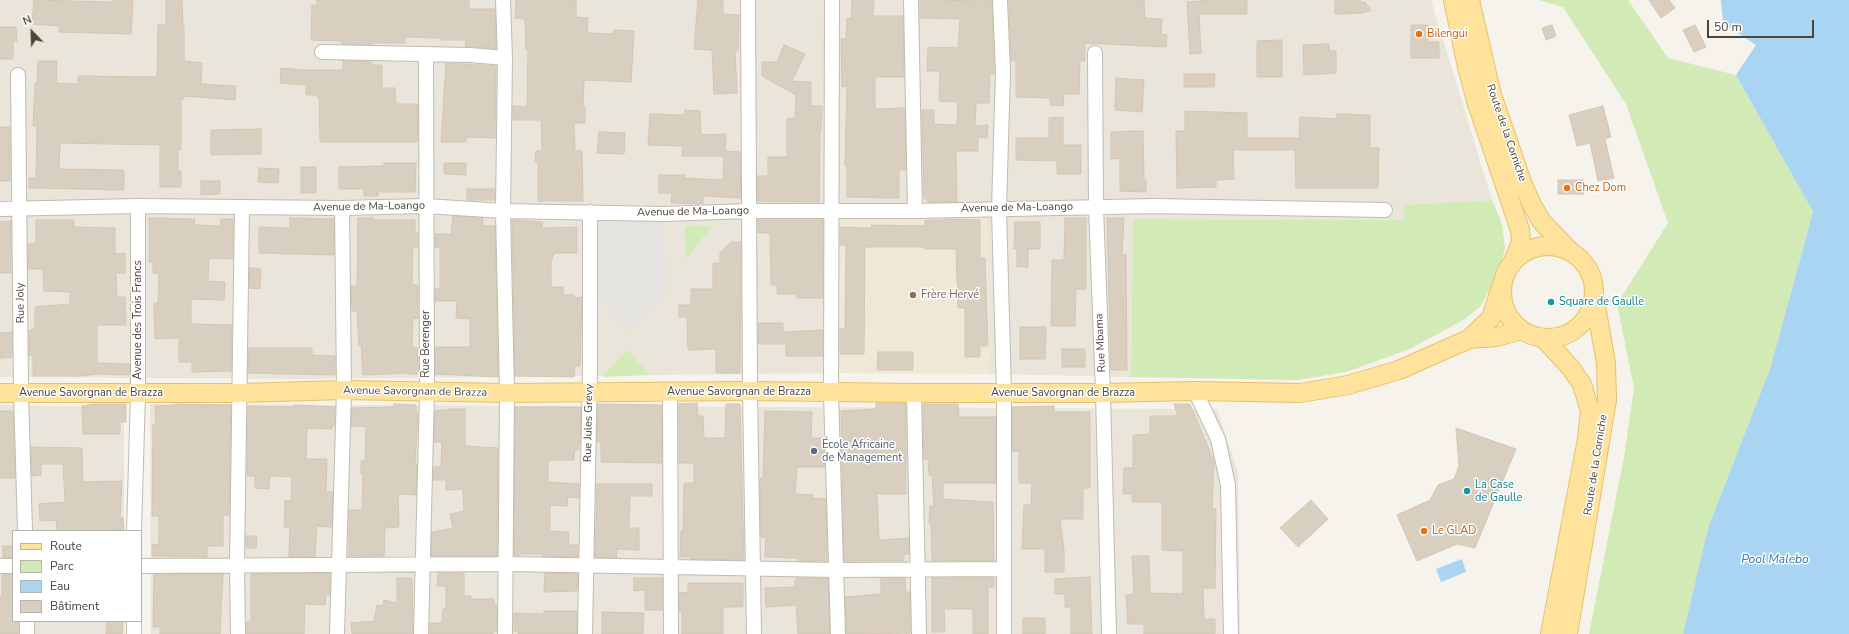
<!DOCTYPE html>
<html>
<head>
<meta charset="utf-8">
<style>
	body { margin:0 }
	#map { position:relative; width:1849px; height:634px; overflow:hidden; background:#f6f3ec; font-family:"Nunito Sans",sans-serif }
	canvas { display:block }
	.legend { position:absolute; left:12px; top:530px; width:130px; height:92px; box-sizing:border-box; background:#fff; border:1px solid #b7b4b0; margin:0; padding:5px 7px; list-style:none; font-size:12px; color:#4b4439 }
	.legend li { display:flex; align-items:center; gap:8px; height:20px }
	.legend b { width:20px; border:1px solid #b7b4b0 }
	.north { position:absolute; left:12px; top:12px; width:40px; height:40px; -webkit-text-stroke:3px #fff; paint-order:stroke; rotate:337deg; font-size:11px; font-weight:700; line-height:16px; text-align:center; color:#4b4439 }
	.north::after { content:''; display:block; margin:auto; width:14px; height:18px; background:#4b4439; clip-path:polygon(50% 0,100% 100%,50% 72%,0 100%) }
	.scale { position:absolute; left:1707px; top:20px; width:107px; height:18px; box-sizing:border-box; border:2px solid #4b4439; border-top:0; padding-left:5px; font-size:12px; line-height:14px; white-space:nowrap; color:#4b4439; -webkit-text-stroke:3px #fff; paint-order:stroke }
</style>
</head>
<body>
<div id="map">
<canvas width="1849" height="634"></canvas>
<ul class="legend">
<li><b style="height:5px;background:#ffe39c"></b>Route</li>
<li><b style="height:11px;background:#d2eab5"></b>Parc</li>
<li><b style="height:11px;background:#a9d4f2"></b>Eau</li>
<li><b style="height:11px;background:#d8cfc1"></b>Bâtiment</li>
</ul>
<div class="north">N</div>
<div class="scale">50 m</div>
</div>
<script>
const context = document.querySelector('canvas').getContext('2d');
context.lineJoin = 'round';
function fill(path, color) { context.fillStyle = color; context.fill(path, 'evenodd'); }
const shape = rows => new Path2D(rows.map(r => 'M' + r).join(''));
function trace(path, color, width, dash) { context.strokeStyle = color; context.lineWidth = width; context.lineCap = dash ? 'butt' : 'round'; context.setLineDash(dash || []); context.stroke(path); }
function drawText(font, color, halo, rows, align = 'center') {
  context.font = font + ' "Nunito Sans",sans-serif'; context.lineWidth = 3; context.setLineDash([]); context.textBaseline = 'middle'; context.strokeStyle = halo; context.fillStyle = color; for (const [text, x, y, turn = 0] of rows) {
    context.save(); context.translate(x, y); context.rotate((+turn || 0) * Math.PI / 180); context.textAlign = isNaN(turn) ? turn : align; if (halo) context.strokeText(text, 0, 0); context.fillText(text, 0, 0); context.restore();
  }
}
fill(shape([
	[0,0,1431,0,1492,200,1403,205,1405,220,1133,219,1131,377,989,374,987,216,838,373,294,379,0,377],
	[150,404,1217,409,1238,473,1240,634,151,634],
	[0,405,124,407,124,531,13,531,13,621,125,621,125,634,0,634]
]), '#eae5da');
fill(shape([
	[987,215,989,374,838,373,837,217]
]), '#efe8d6');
fill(shape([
	[1539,0,1628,0,1668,58,1736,75,1813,212,1770,369,1708,528,1683,634,1589,634,1624,457,1634,388,1617,304,1668,223,1626,104,1563,7],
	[1492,200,1502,224,1505,248,1500,269,1481,306,1465,319,1410,349,1346,372,1298,380,1131,377,1133,219,1404,220,1403,205],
	[685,226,712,226,686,259],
	[627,350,650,375,602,377]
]), '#d2eab5');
fill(shape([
	[595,212,664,214,666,293,627,331,596,293]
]), '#e5e3e0');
fill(shape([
	[1721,0,1849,0,1849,634,1683,634,1708,528,1770,369,1813,212,1736,75,1756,45,1723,23],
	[1462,559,1466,572,1441,582,1436,569]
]), '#a9d4f2');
const building = shape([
	[34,0,111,2,112,0,133,0,131,34,59,32,59,26,32,24,34,0],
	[166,0,182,0,183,25,184,25,184,61,202,63,201,84,236,86,235,100,184,96,184,99,181,99,181,150,178,150,178,171,181,171,181,187,160,187,160,145,60,143,59,169,124,170,124,190,29,188,29,178,36,178,37,126,33,126,35,83,37,83,38,61,57,61,56,83,78,84,78,76,157,77,158,25,166,25,166,0],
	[316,0,469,0,469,9,495,9,496,49,465,46,466,40,441,40,441,38,405,37,405,43,372,43,372,45,342,44,342,41,311,40,312,5,318,5,316,0],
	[516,0,576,0,576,17,588,18,587,33,613,34,614,30,634,31,631,82,584,80,583,107,585,107,585,123,574,123,575,151,582,151,583,201,538,201,538,162,535,162,536,151,542,151,541,120,513,120,513,106,527,107,528,50,526,50,525,19,515,18,516,0],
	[698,0,723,0,723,14,739,15,738,51,735,51,737,93,714,94,712,50,694,49,698,0],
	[852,0,874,0,873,16,903,16,904,77,875,77,875,109,904,108,905,110,906,170,899,170,899,198,847,197,847,166,845,166,847,86,842,87,841,39,846,39,847,18,851,18,852,0],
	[992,0,994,74,990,73,989,103,976,103,975,126,988,125,987,138,978,137,978,151,956,151,957,202,928,202,924,198,922,110,934,110,934,124,957,125,958,102,939,101,940,71,927,71,928,47,958,48,960,19,920,18,920,1,992,0],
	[1009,0,1144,0,1145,18,1162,19,1161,34,1167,35,1166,47,1085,43,1085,61,1080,61,1079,94,1064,94,1063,106,1050,105,1050,98,1016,97,1016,61,1011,61,1009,0],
	[1210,0,1247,0,1247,14,1199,14,1201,53,1190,54,1187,2,1210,0],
	[1335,0,1360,0,1360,2,1365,2,1371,10,1363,13,1335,14,1335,0],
	[1649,0,1669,0,1675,8,1661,18,1649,0],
	[1411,25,1428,25,1428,42,1439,42,1439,58,1411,58,1411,25],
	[1552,25,1556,36,1546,40,1542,28,1552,25],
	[1695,25,1706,47,1694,52,1683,30,1695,25],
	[0,27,16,27,17,41,13,41,13,59,0,59,0,27],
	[1282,40,1282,77,1257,77,1257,41,1282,40],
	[1329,44,1329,51,1336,51,1336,73,1304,75,1303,45,1329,44],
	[784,45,805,54,792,81,811,82,811,106,822,106,821,130,820,130,819,202,758,201,757,176,768,176,768,157,787,157,787,119,795,118,796,95,762,76,762,62,777,62,784,45],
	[343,61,371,62,371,65,382,65,382,88,395,88,396,104,418,104,417,142,320,142,319,97,317,97,317,95,306,95,306,85,280,83,281,68,303,70,343,70,343,61],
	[446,63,496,66,495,138,467,137,466,142,441,142,446,63],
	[1184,74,1215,74,1214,87,1184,87,1184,74],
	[1116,78,1144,80,1142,112,1115,110,1116,78],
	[1603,106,1611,137,1605,139,1614,178,1598,181,1590,143,1577,146,1569,115,1603,106],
	[685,110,700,111,701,135,726,134,725,151,740,152,741,198,703,196,703,204,671,203,672,193,659,193,659,175,685,175,685,178,723,180,724,156,682,156,683,146,648,145,650,114,684,115,685,110],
	[1185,111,1247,113,1247,138,1299,138,1300,117,1337,119,1337,114,1370,115,1370,148,1379,148,1378,188,1296,188,1295,150,1233,150,1234,179,1216,180,1216,187,1177,188,1176,131,1185,131,1185,111],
	[1063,117,1063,145,1081,145,1081,174,1057,174,1057,161,1016,160,1016,138,1049,138,1049,118,1063,117],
	[0,127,10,127,10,181,0,181,0,127],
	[261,129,261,154,211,155,211,130,261,129],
	[1135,131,1143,131,1144,180,1146,180,1146,192,1120,191,1120,158,1111,159,1111,132,1135,131],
	[599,132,625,133,624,154,597,153,599,132],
	[384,163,416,163,415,192,378,192,378,196,364,196,364,189,339,189,339,167,384,166,384,163],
	[444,163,466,163,466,175,444,174,444,163],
	[301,167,316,167,316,193,301,193,301,167],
	[259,168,279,169,278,183,258,182,259,168],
	[1558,180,1584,180,1584,194,1558,194,1558,180],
	[201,181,220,181,220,194,201,195,201,181],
	[467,189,495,189,495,200,467,200,467,189],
	[453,216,483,218,482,226,495,226,498,377,435,374,435,347,470,347,470,319,456,318,457,301,435,301,435,289,440,289,440,248,435,247,435,234,451,234,453,216],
	[149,218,195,219,194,225,220,226,221,219,233,219,233,259,209,258,208,281,225,282,224,300,191,299,191,324,232,325,231,371,192,372,192,362,179,362,179,338,155,339,154,303,158,303,159,274,153,273,153,262,149,262,149,218],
	[290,218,334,219,334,255,259,253,259,227,290,228,290,218],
	[358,218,374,218,373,220,415,220,415,233,418,233,418,247,413,247,412,285,417,285,418,289,418,319,413,318,412,348,418,348,418,374,407,374,407,373,363,375,361,345,359,345,357,311,352,311,351,286,357,286,358,218],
	[1065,218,1086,218,1086,289,1076,289,1075,326,1051,326,1052,260,1064,260,1065,218],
	[1107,218,1124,218,1122,255,1126,255,1127,370,1111,370,1107,218],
	[945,219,980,220,980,258,985,258,988,346,980,346,980,357,965,357,965,308,958,308,956,249,925,249,925,247,865,247,864,354,840,354,840,329,845,329,846,245,840,245,840,227,871,228,871,225,925,226,925,220,947,220,945,219],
	[36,220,74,220,74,227,115,228,115,254,125,253,125,273,116,273,117,297,125,297,126,325,97,325,97,363,130,364,129,375,97,374,80,376,33,376,33,355,29,356,29,331,35,328,35,307,70,304,70,292,44,291,43,269,28,269,28,244,36,244,36,220],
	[512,220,543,222,542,228,577,227,577,253,554,253,551,262,551,287,563,287,563,295,574,295,574,298,582,297,580,366,575,366,574,377,515,376,512,220],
	[758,220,823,220,823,298,797,298,797,294,777,294,777,285,771,285,770,233,758,233,758,220],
	[11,221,11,273,0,273,0,222,11,221],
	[1015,222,1040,222,1040,249,1028,249,1028,267,1017,267,1017,249,1014,249,1015,222],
	[731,242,741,242,740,373,716,373,716,349,688,350,687,317,679,317,679,305,691,305,691,289,713,289,713,263,720,263,720,253,731,242],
	[250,268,261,269,260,289,249,288,250,268],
	[758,323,783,323,783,332,823,330,823,356,786,356,786,344,758,344,758,323],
	[1020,327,1046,327,1045,359,1020,359,1020,327],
	[12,332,12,357,0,358,0,333,12,332],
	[249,348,312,348,312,355,335,356,335,375,248,373,249,348],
	[1062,349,1085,349,1085,367,1062,367,1062,349],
	[878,352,913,352,913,370,877,370,878,352],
	[697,403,698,416,703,416,704,438,725,438,726,404,740,404,744,560,691,559,691,557,680,557,681,531,683,531,684,483,694,483,694,463,679,463,679,404,697,403],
	[876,403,906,403,906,494,877,494,879,540,909,538,909,554,904,554,904,561,844,561,841,411,876,409,876,403],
	[93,404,126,404,126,422,120,422,120,434,83,434,82,406,93,404],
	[176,404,231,405,229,515,223,515,223,546,207,546,207,557,152,556,152,544,159,545,159,516,152,516,153,424,156,424,155,406,176,405,176,404],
	[394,404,416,405,416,412,418,412,415,464,417,464,416,495,398,494,399,527,385,528,384,556,349,556,349,510,362,510,363,474,361,474,361,461,365,461,366,427,351,426,352,408,394,407,394,404],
	[598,404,662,405,662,463,601,462,601,442,597,442,598,404],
	[923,404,958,404,959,417,996,417,996,483,943,483,943,499,993,502,994,561,932,561,931,523,929,523,930,506,934,506,932,475,929,475,928,459,924,460,923,404],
	[1174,404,1190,404,1214,461,1212,509,1216,509,1215,588,1203,588,1204,619,1215,619,1215,634,1144,634,1144,624,1128,624,1126,595,1134,594,1132,556,1149,556,1150,593,1183,594,1183,551,1162,550,1162,502,1132,502,1132,494,1123,494,1124,468,1133,468,1133,435,1150,434,1150,416,1178,416,1174,404],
	[294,405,335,407,334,426,332,426,332,429,307,428,306,459,327,459,326,492,333,492,332,527,317,526,315,557,289,557,290,527,284,527,285,500,291,501,292,477,270,476,269,489,255,488,255,476,247,476,248,406,294,407,294,405],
	[1054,406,1054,412,1090,412,1090,488,1083,488,1083,519,1060,519,1064,550,1064,572,1045,572,1045,549,1022,549,1024,505,1031,505,1032,483,1019,483,1019,451,1012,451,1012,407,1054,406],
	[515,407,581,407,580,442,579,442,579,450,575,450,574,460,548,460,548,482,579,484,579,498,568,497,567,506,550,505,550,531,569,532,568,545,578,545,578,557,542,556,542,554,520,554,520,556,514,556,515,407],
	[449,409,465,409,465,446,498,448,497,556,431,556,432,532,453,528,450,514,464,511,463,489,446,490,446,480,433,480,434,467,441,467,442,442,434,442,435,411,449,410,449,409],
	[0,411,13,411,15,478,0,478,0,411],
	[765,411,812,412,811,438,824,438,825,467,797,467,795,494,813,495,813,498,826,499,827,561,798,561,798,558,765,557,766,538,761,537,760,479,763,478,765,411],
	[1456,428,1516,449,1475,548,1457,544,1417,561,1397,515,1430,500,1438,485,1454,479,1459,466,1456,428],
	[31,447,82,448,83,482,122,481,120,518,123,518,124,530,57,531,56,520,40,521,39,504,65,502,63,464,41,464,41,475,32,476,31,447],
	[597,484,652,484,652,496,630,496,629,528,639,528,639,550,616,549,617,558,595,557,597,484],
	[1311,500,1328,519,1298,547,1280,528,1311,500],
	[246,536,257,536,256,548,246,548,246,536],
	[3,546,13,546,13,558,3,558,3,546],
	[330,573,330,595,326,595,325,605,305,604,304,634,246,634,247,622,251,621,251,574,330,573],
	[438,573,464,573,464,596,471,596,471,599,494,599,494,605,497,605,497,631,493,631,493,634,430,634,430,623,442,623,443,609,446,609,446,586,437,586,438,573],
	[545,573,578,574,577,591,544,592,545,573],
	[2,574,13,574,13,621,18,621,18,634,0,634,0,596,2,596,2,574],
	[154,574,223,574,220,634,160,634,160,627,153,627,154,574],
	[1090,577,1092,634,1071,634,1071,607,1065,607,1065,594,1055,594,1055,579,1090,577],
	[397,578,412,578,413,634,352,634,351,623,374,621,377,605,383,606,384,600,397,603,397,578],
	[634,578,662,578,662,610,645,610,645,590,634,591,634,578],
	[797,578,828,578,830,634,798,634,796,605,766,607,765,588,795,587,795,580,797,580,797,578],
	[881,578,905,578,906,592,910,592,910,633,846,634,845,597,881,594,881,578],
	[932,578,994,578,994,587,988,587,988,634,973,634,973,609,944,609,945,632,932,632,932,578],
	[688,583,743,583,743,607,723,607,723,634,682,634,682,611,679,611,679,593,688,592,688,583],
	[544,611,577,611,577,634,518,634,518,631,514,631,514,613,544,614,544,611],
	[602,612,644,613,643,634,602,634,602,612],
	[1023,618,1045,618,1045,634,1023,634,1023,618],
	[107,621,123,621,122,634,106,634,107,621]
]);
fill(building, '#d8cfc1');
trace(building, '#d3c7b4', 1);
const minor = shape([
	[503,0,505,58,503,211,507,393,505,634],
	[748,0,750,391,754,634],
	[832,0,831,392,838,634],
	[911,0,915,211],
	[1000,0,1003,72,999,209,1004,393,1004,634],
	[322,52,470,55,505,58],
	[1095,53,1096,207,1103,393,1109,634],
	[18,75,21,393,25,531],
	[0,209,138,206,342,208,426,206,503,211,664,214,749,211,915,211,1153,206,1385,210],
	[1195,391,1218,439,1228,485,1231,634],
	[670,392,671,634],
	[914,393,919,634],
	[134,531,138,394,138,206],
	[0,566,13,566],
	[141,566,507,564,835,570,1004,569],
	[27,621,27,634],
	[134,634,134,621],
	[238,634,237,566,242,207],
	[337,634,344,390,342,208],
	[421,634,427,392,426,54],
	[585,634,590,367,590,212]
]);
const major = shape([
	[1453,0,1467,67,1476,101,1520,230,1521,242,1512,264],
	[1470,0,1492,95,1522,182,1532,205,1542,222,1571,252],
	'1502 292a46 46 0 1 1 92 0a46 46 0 1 1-92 0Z',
	[1469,339,1491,318,1501,287],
	[1544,339,1570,367,1582,384,1590,411,1587,439,1550,634],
	[0,393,240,393,344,390,507,393,750,391,914,393,1103,393,1195,391,1300,393,1348,385,1399,370,1469,339,1497,337,1521,330],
	[1568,634,1607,400,1606,363,1594,295]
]);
trace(minor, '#c2bbae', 16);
trace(major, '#e6c16a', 20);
trace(minor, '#fff', 14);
trace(major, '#ffe39c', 18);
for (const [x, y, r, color] of [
	[1419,34,4,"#e8710a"],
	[1567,188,4,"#e8710a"],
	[913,295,4,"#8d6e63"],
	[1551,302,4,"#0f9aa8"],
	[814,451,4,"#5c6f8a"],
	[1467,491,4,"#0f9aa8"],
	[1424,531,4,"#e8710a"]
]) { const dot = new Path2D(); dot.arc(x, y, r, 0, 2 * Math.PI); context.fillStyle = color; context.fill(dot); trace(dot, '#fff', 1.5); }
drawText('11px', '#c56008', '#fff', [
	["Bilengui",1427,34],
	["Chez Dom",1575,188],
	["Le GLAD",1432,531]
], 'left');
drawText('11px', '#4b4439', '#fff', [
	["Route de la Corniche",1506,133,71],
	["Avenue de Ma-Loango",369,207,-1],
	["Avenue de Ma-Loango",1017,208,-1],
	["Avenue de Ma-Loango",693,212,-1],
	["Rue Joly",21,303,-91],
	["Avenue des Trois Francs",138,320,-90],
	["Rue Mbama",1101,343,-93],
	["Rue Berenger",426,344,-90],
	["Avenue Savorgnan de Brazza",415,392,1],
	["Avenue Savorgnan de Brazza",739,392],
	["Avenue Savorgnan de Brazza",91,393],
	["Avenue Savorgnan de Brazza",1063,393],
	["Rue Jules Grevy",589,423,-89],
	["Route de la Corniche",1596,465,-81]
]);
drawText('11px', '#785e54', '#fff', [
	["Frère Hervé",921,295]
], 'left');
drawText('11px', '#0d838f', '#fff', [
	["Square de Gaulle",1559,302],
	["La Case",1475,485],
	["de Gaulle",1475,498]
], 'left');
drawText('11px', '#4e5e75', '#fff', [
	["École Africaine",822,445],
	["de Management",822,458]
], 'left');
drawText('italic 12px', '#2e7ab2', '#fff', [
	["Pool Malebo",1775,560]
]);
</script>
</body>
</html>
